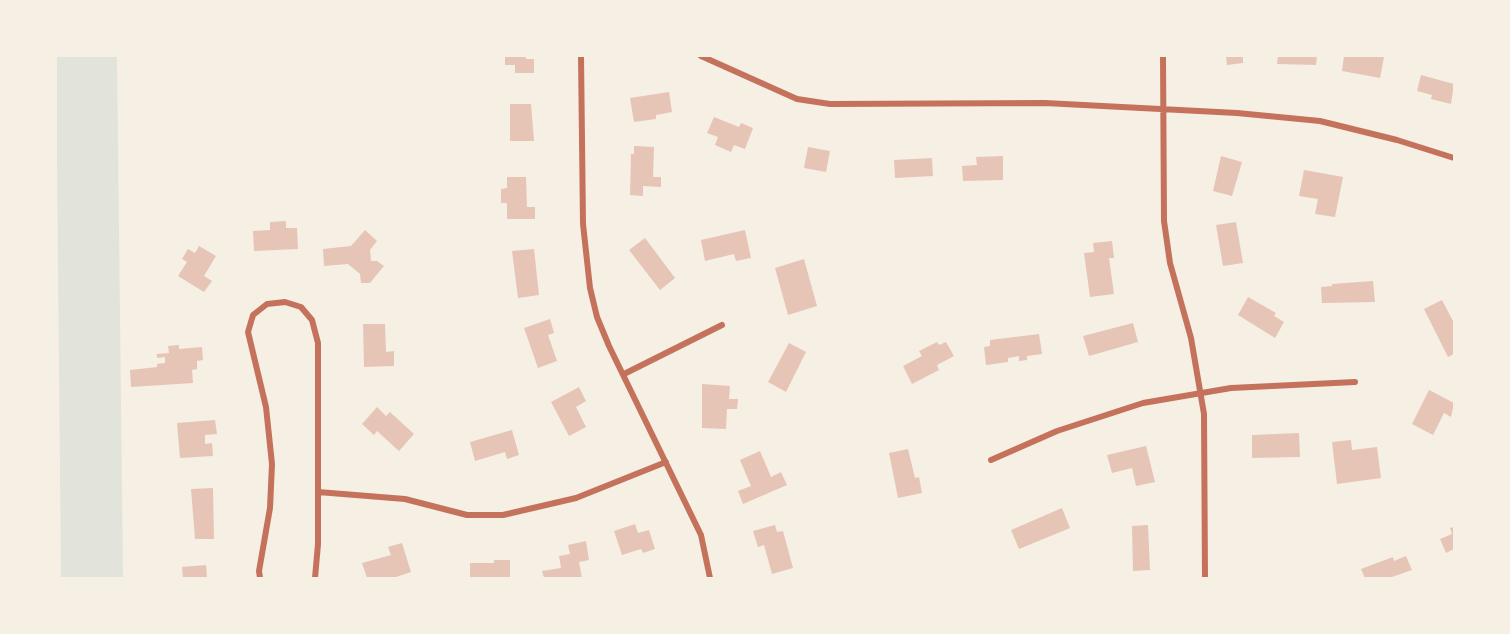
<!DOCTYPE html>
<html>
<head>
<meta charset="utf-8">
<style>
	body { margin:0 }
	#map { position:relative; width:1510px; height:634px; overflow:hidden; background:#f6efe4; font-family:"Archivo Narrow",sans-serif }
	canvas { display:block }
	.frame { position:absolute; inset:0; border:57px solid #f6efe4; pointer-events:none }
</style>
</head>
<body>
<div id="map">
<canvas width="1510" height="634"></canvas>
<div class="frame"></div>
</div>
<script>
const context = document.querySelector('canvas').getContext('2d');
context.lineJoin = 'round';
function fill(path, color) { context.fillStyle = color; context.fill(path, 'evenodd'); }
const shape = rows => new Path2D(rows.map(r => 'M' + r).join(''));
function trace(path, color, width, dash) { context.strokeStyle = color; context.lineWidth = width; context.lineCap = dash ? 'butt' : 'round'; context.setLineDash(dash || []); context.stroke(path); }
fill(shape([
	[56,56,117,56,123,578,61,578]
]), '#e2e4dc');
fill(shape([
	[505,56,526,56,526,59,534,59,534,73,515,73,515,65,505,65],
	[1226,56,1243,56,1243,63,1227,65],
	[1278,56,1317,56,1316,65,1277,64],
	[1344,56,1384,57,1380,78,1342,71],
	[1421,75,1454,84,1451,104,1431,99,1432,95,1417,91],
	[669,92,672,112,656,115,656,119,634,122,630,98],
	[510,104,531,104,534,141,510,141],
	[714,117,739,127,741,123,753,128,745,149,734,145,731,152,715,145,718,137,707,133],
	[634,146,654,147,653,177,661,177,661,187,643,186,643,196,630,195,631,154,634,154],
	[808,147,830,151,826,172,804,168],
	[1003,156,1003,180,963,181,962,166,977,165,976,157],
	[1221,156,1242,162,1232,196,1213,191],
	[932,158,933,176,895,178,894,160],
	[1304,170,1343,177,1335,217,1315,214,1318,199,1299,196],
	[507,177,526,177,527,207,535,207,535,219,507,219,507,203,501,203,501,189,507,188],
	[286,221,286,228,297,228,298,249,254,251,253,231,270,230,270,222],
	[1236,222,1243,263,1223,266,1216,225],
	[365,230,377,241,370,250,371,261,377,261,384,266,370,283,361,283,360,274,348,264,324,266,323,249,351,246],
	[745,230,751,258,736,261,734,254,705,261,701,240],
	[645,238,675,278,660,290,629,250],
	[1112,241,1114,258,1109,258,1114,294,1090,297,1084,253,1094,252,1093,243],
	[199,246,216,256,204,276,212,281,204,292,178,276,187,262,182,259,188,249,195,253],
	[534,249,539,295,518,298,512,251],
	[804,259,817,306,788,315,775,268],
	[1373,281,1375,302,1322,303,1321,287,1332,286,1332,284],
	[1248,297,1276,313,1274,316,1284,322,1275,338,1238,315],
	[1442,300,1454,323,1454,354,1448,357,1424,309],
	[550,319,554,333,548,335,557,361,538,368,524,328],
	[1133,323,1138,342,1089,356,1083,336],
	[363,324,385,324,386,352,394,351,394,366,364,367],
	[1039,334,1042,354,1027,356,1027,360,1019,361,1019,356,1008,358,1008,362,986,365,984,347,990,346,990,340],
	[937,342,939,345,946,342,954,356,937,365,939,370,912,384,903,366,922,356,919,351],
	[789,343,806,352,786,392,768,382],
	[179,345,179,349,202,347,203,360,197,361,197,369,192,370,193,383,131,387,130,370,157,367,157,364,165,363,165,357,157,358,157,354,169,353,168,346],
	[702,384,730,386,729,399,738,399,737,409,727,409,726,429,702,428],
	[579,387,586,401,576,407,586,427,569,436,551,402],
	[1429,390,1454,403,1451,417,1444,413,1433,435,1412,424],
	[377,407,386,416,390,412,414,434,399,451,377,431,374,435,362,424],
	[215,420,217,434,205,435,205,444,212,443,213,456,180,458,177,423],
	[512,430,519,455,507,459,505,452,475,461,470,442],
	[1299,433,1300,457,1252,458,1252,435],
	[1351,440,1352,450,1377,447,1381,478,1337,484,1332,442],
	[1146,446,1155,482,1136,486,1132,468,1112,473,1107,455],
	[908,449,915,478,919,477,922,493,898,498,889,453],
	[760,451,771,477,781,472,787,485,743,504,738,491,751,486,740,460],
	[213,488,214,539,195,539,191,489],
	[1062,508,1070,528,1019,549,1011,530],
	[635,524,638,533,649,530,655,549,643,553,641,549,622,555,614,531],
	[775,525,777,532,783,531,793,568,772,574,764,545,758,547,753,531],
	[1148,525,1150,570,1133,571,1132,526],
	[1454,527,1454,549,1446,553,1440,539,1452,534,1450,528],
	[586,541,589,560,579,562,582,578,544,578,542,571,561,568,559,556,570,554,568,545],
	[402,543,411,572,393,578,367,578,362,563,391,555,388,547],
	[1406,556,1412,570,1389,578,1365,578,1361,569,1393,557,1394,561],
	[494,560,510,560,510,578,470,578,470,563,494,563],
	[206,565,207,578,183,578,182,567]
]), '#e6c5b7');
trace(shape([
	[581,56,583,224,590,288,597,317,609,346,701,535,710,578],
	[701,56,797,99,830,104,1045,103,1237,113,1320,121,1397,140,1454,158],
	[1163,56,1164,221,1170,263,1191,338,1204,414,1205,578],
	[624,374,722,325],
	[991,460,1057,431,1143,403,1231,388,1355,382],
	[318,492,405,499,467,515,503,515,576,498,666,462],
	[260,578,259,571,270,508,272,464,266,407,248,332,253,315,267,304,285,302,301,307,312,320,318,343,318,544,315,578]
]), '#c5725c', 6);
</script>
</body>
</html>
